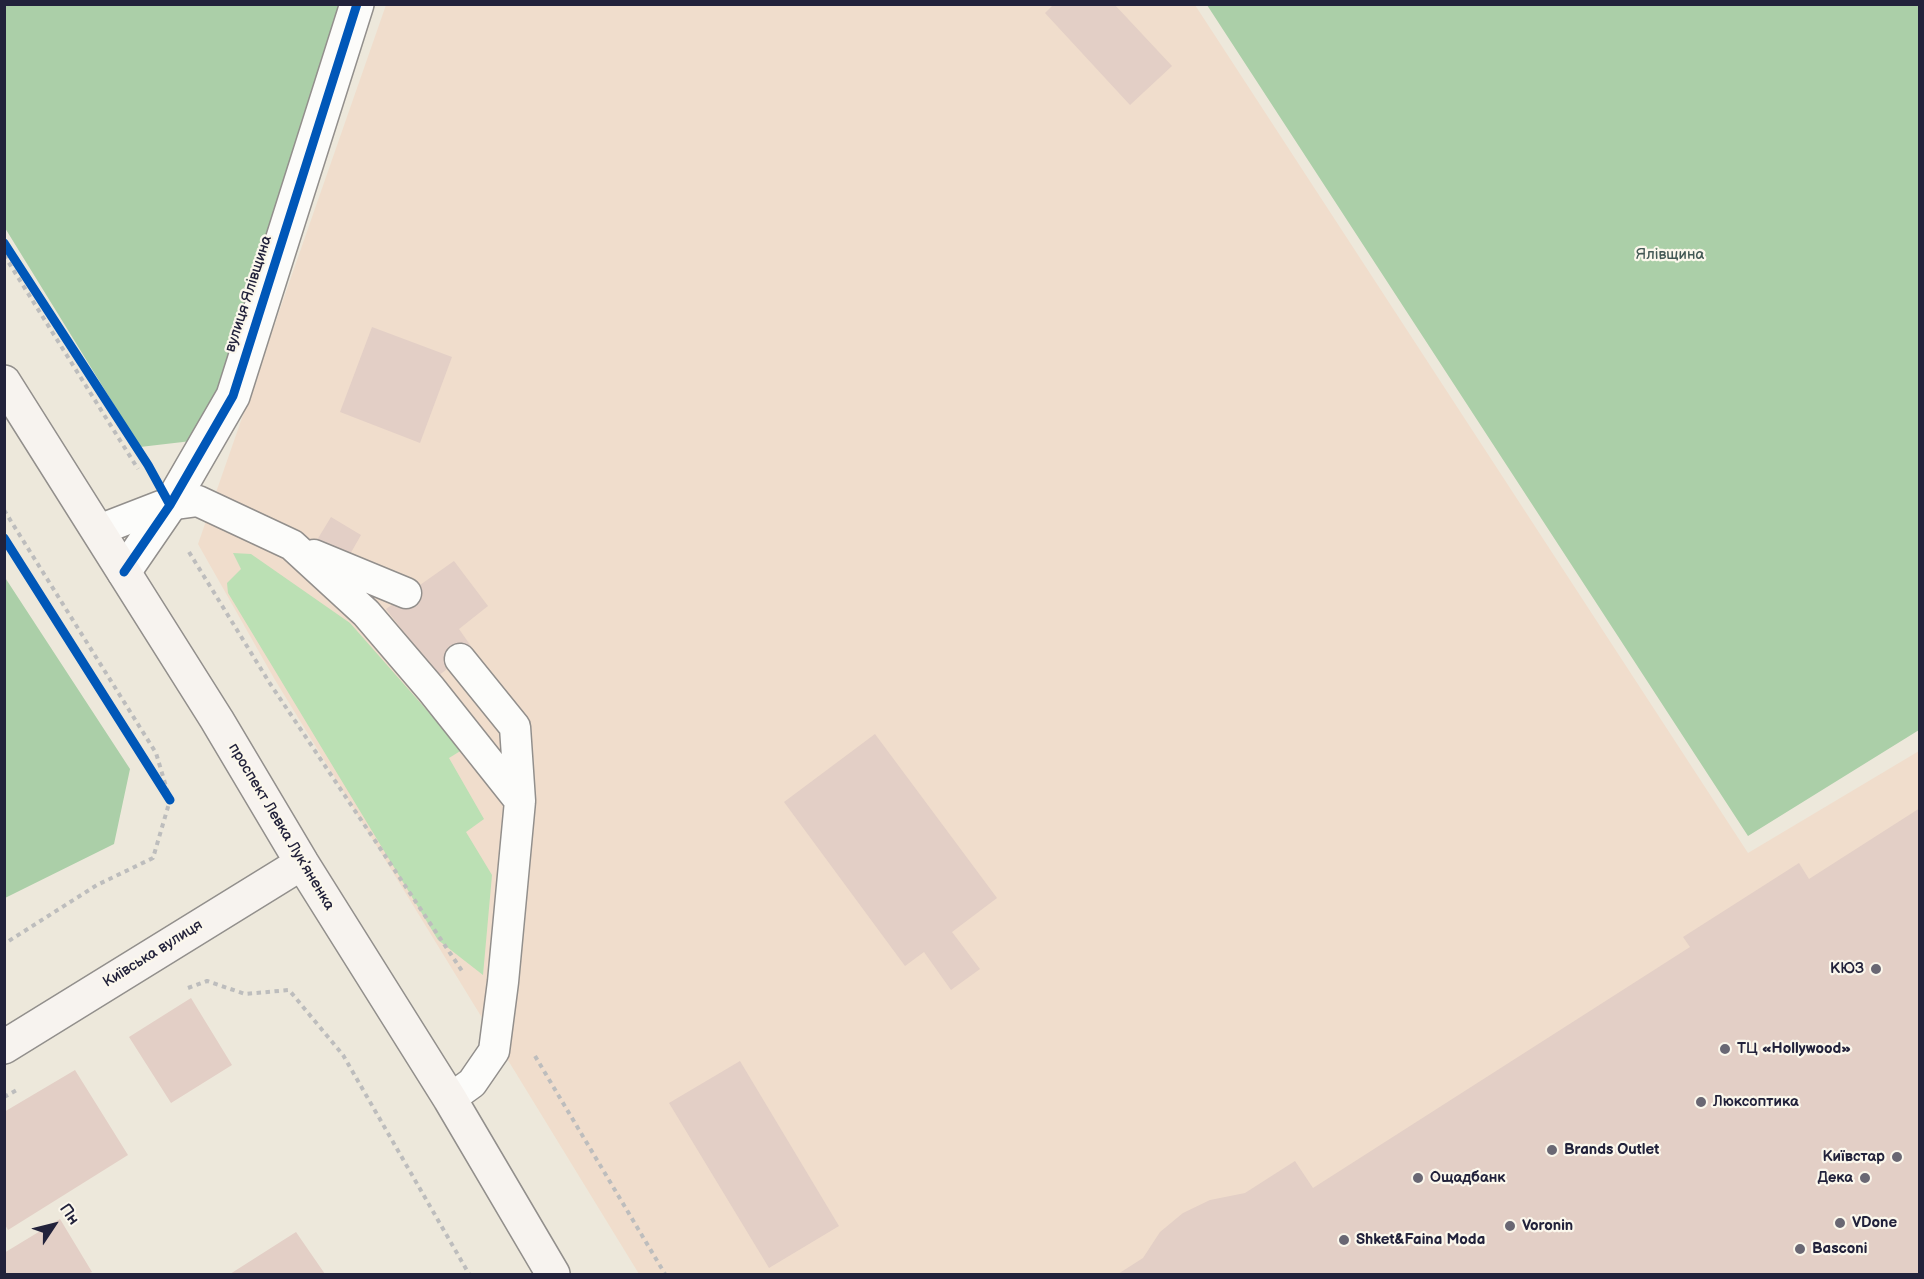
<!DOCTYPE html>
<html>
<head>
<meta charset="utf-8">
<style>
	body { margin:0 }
	#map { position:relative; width:1924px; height:1279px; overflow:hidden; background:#ede8db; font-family:"Balsamiq Sans",sans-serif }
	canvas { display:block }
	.frame { position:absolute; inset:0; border:6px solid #22223b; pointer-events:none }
	.north { position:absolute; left:24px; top:1195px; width:60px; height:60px; -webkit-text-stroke:4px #fbf7ec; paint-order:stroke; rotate:55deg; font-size:16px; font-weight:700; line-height:24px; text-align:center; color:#22223b }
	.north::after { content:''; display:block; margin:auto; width:21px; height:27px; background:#22223b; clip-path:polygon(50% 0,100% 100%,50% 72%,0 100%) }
</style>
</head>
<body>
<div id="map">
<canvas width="1924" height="1279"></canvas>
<div class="frame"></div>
<div class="north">Пн</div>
</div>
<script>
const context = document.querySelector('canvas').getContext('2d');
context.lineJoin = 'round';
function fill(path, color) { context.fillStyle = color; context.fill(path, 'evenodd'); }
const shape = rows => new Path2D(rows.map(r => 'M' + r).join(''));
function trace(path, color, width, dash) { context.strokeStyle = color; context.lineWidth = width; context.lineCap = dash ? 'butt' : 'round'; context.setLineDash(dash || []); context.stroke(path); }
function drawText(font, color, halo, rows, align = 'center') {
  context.font = font + ' "Balsamiq Sans",sans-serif'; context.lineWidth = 4.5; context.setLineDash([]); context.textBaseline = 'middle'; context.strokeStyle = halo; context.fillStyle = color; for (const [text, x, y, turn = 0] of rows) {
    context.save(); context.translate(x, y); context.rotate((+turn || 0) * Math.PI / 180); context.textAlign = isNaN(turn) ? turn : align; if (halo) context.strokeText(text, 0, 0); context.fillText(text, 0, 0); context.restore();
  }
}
fill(shape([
	[386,5,1195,5,1748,853,1919,751,1919,1274,639,1274,275,680,198,544]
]), '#f0ddcc');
fill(shape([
	[233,553,251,554,350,623,462,750,449,758,484,819,466,832,492,875,483,975,438,940,228,593,227,583,241,569]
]), '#bbe0b4');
fill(shape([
	[5,5,346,5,339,36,200,440,140,447,5,228],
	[1207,5,1919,5,1919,730,1748,836],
	[4,576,130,769,114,844,5,898]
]), '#abcfa8');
fill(shape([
	[1054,4,1114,4,1172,66,1130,105,1045,13],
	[372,327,452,357,420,443,340,412],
	[331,517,361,535,345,563,314,545],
	[454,561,488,606,459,629,473,649,438,676,386,609],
	[875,734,997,898,952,932,980,969,951,990,924,952,905,966,784,802],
	[1920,808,1920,1274,1118,1274,1143,1258,1160,1232,1183,1213,1210,1200,1245,1193,1295,1161,1313,1188,1690,947,1683,937,1799,863,1809,879],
	[191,998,232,1065,171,1103,129,1037],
	[740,1061,839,1226,769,1268,669,1103],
	[75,1070,128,1155,8,1230,4,1223,4,1112],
	[60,1219,92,1272,87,1274,6,1274,4,1253],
	[296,1232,325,1274,230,1274]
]), '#e3cfc6');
const lane = shape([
	[99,530,161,506,198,501,292,545,366,613,431,689,520,801,503,982,494,1051,472,1083,450,1099],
	[314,555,406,593],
	[460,659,515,727,520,801]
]);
const street = shape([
	[124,572,170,505,233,396,357,4]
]);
const secondary = shape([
	[4,382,217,720,302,863,450,1099,553,1274],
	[4,1047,302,863]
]);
trace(lane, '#928f8c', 33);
trace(street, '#928f8c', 36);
trace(secondary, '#928f8c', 36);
trace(shape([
	[4,255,138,469],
	[4,510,156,753,170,800,153,858,97,885,4,944],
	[189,552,269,682,462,971],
	[188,988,207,981,245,994,289,990,343,1055,469,1274],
	[535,1056,665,1274],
	[4,1097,17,1090]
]), '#bdbdbd', 4, [4.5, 4.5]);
trace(lane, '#fcfcfa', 30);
trace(street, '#fcfcfa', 33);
trace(secondary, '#f7f3ef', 33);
trace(shape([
	[4,243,148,465,170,505],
	[4,538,170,800],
	[124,572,170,505,233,396,357,4]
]), '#0057b8', 9);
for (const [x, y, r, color] of [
	[1876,969,6,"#696773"],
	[1725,1049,6,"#696773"],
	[1701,1102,6,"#696773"],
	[1552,1150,6,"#696773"],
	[1897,1157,6,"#696773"],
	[1418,1178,6,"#696773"],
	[1865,1178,6,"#696773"],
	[1840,1223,6,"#696773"],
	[1510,1226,6,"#696773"],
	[1344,1240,6,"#696773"],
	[1800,1249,6,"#696773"]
]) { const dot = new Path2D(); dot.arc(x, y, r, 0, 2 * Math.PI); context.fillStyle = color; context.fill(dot); trace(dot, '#fbf7ec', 2); }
drawText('15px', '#445956', '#fbf7ec', [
	["Ялівщина",1670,255]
]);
drawText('15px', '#22223b', '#fbf7ec', [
	["вулиця Ялівщина",249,294,-72],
	["проспект Левка Лукʼяненка",281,827,59],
	["Київська вулиця",153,954,-32]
]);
drawText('bold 15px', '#22223b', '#fbf7ec', [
	["КЮЗ",1864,969,"right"],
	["ТЦ «Hollywood»",1737,1049],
	["Люксоптика",1713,1102],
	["Brands Outlet",1564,1150],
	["Київстар",1885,1157,"right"],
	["Ощадбанк",1430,1178],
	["Дека",1853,1178,"right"],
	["VDone",1852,1223],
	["Voronin",1522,1226],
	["Shket&Faina Moda",1356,1240],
	["Basconi",1812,1249]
], 'left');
</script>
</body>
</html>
